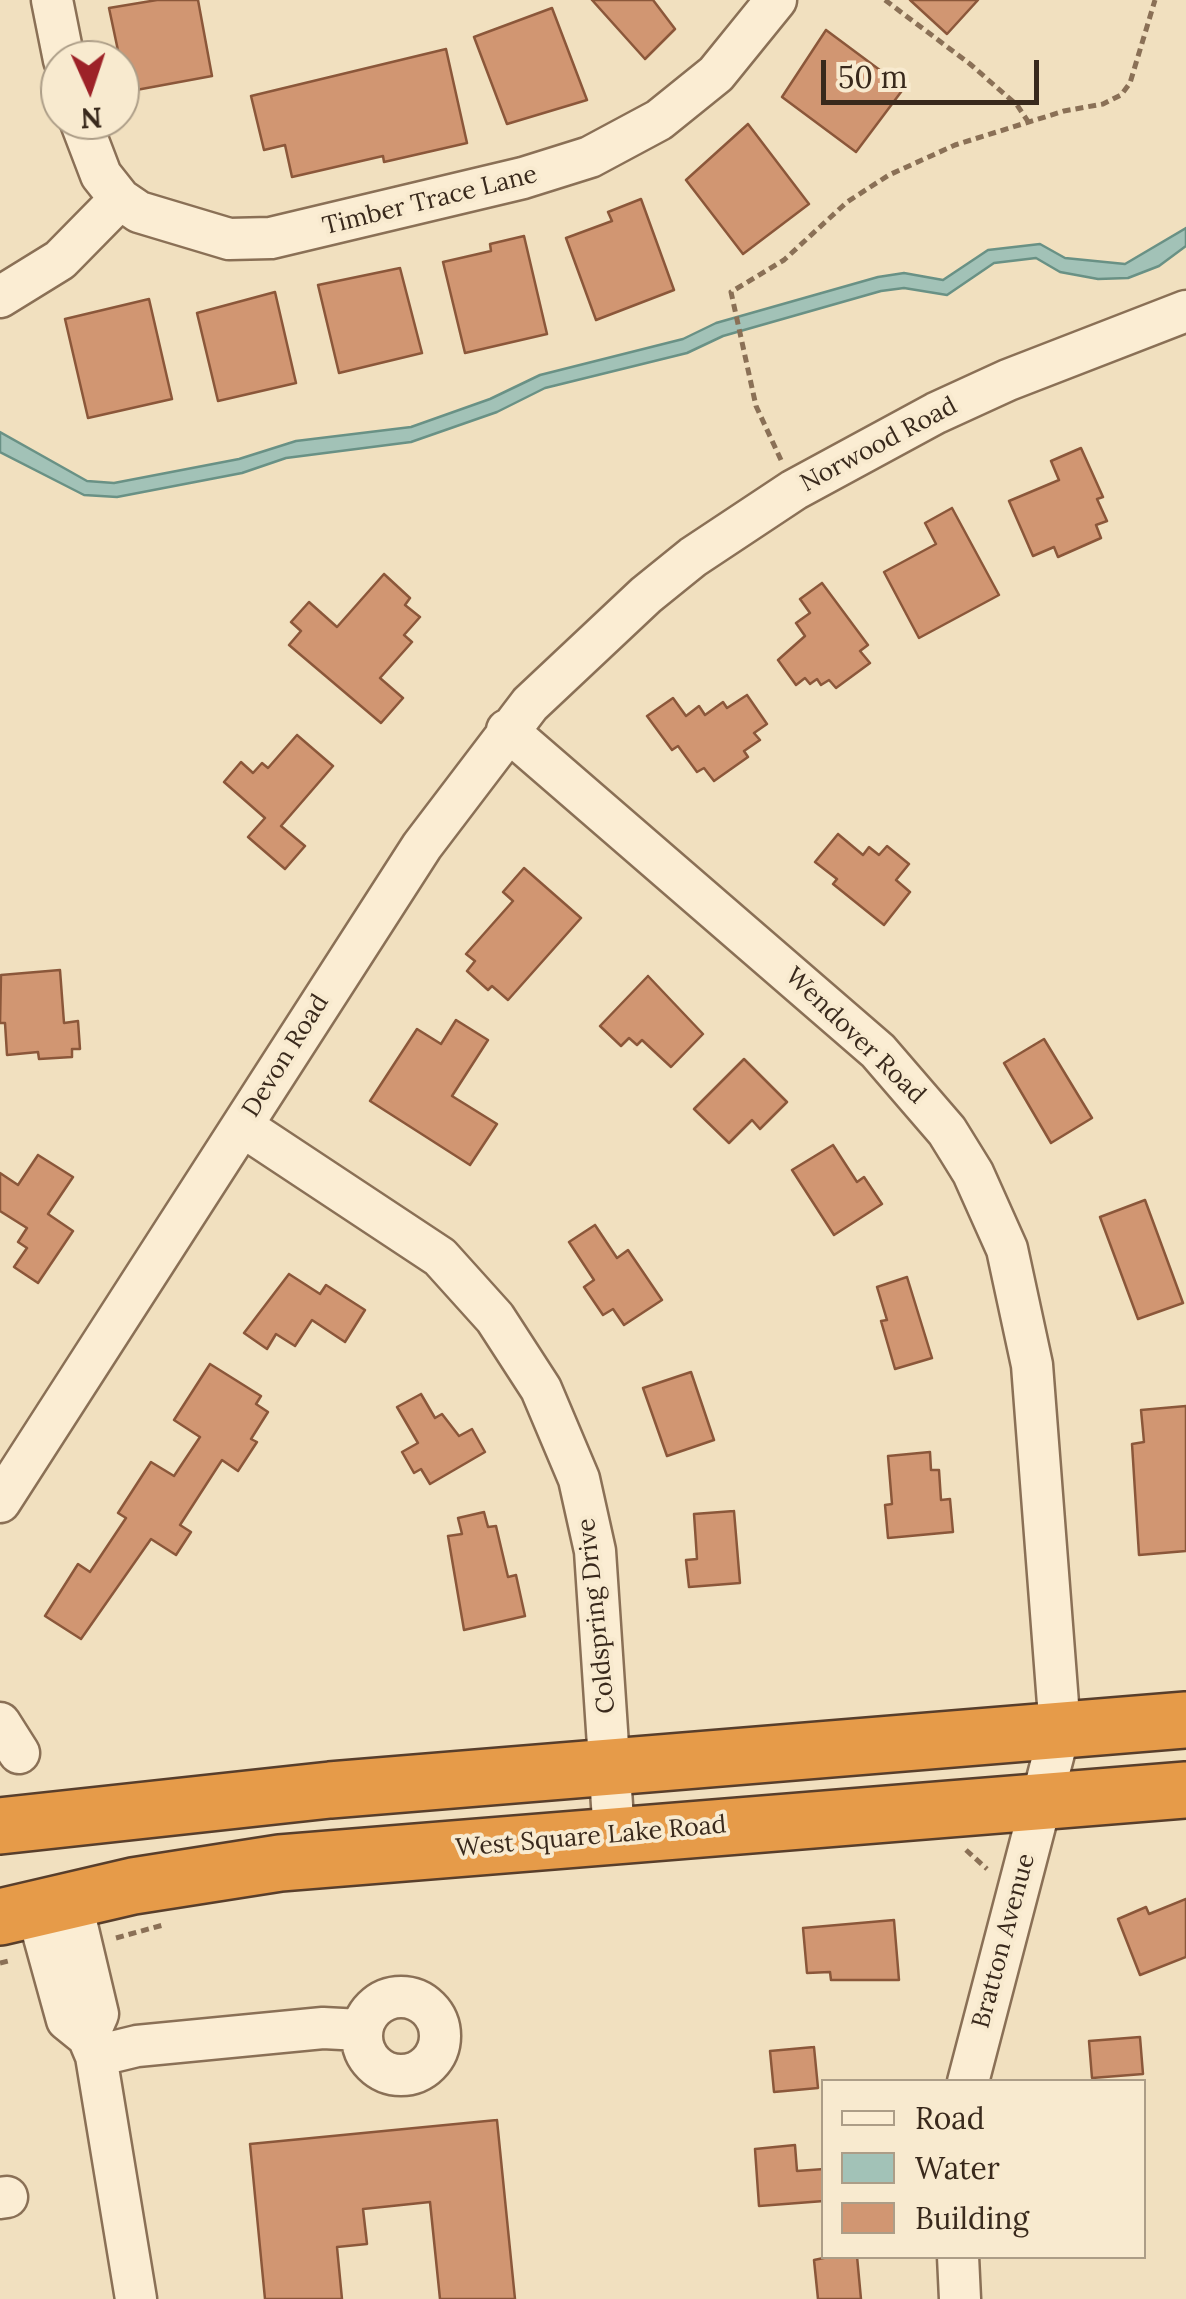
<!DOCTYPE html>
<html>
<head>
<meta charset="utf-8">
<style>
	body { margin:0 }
	#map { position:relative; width:1186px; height:2299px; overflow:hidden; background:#f1e0bf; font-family:Lora,serif }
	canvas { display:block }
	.legend { position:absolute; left:821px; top:2079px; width:325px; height:180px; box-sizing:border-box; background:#f8eacf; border:2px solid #ac9d87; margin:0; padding:12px 18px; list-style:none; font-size:30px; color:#39291c }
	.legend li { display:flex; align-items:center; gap:20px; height:50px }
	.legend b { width:50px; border:2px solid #ac9d87 }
	.north { position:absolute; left:40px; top:40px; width:100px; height:100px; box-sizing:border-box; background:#f8eacf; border:2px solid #ac9d87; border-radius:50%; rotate:177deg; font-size:28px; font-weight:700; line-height:40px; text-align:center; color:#39291c }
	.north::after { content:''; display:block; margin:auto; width:35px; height:45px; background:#9d2228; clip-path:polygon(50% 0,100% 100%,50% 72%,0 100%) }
	.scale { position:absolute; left:821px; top:60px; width:218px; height:45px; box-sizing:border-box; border:5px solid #39291c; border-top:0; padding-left:12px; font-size:30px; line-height:35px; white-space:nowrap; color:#39291c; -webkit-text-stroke:8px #f8eacf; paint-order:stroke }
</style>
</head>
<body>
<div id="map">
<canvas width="1186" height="2299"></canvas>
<ul class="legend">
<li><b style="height:12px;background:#fbedd3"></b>Road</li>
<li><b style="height:28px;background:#a2c2b7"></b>Water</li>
<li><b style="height:28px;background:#d19672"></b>Building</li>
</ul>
<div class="north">N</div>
<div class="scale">50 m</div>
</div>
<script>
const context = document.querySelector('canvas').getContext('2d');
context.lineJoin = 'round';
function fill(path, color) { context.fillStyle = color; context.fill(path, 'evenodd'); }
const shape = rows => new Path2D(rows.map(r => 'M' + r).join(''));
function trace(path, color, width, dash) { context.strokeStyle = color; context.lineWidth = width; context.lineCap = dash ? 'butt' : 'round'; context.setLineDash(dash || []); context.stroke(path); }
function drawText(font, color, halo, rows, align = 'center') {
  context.font = font + ' Lora,serif'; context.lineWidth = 8; context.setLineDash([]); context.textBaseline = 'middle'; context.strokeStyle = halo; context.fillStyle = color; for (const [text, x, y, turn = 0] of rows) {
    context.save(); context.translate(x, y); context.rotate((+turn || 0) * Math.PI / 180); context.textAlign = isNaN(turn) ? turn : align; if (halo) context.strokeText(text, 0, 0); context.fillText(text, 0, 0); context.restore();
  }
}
const water = shape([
	[1186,228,1186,246,1159,266,1128,278,1098,279,1060,272,1036,258,994,263,947,295,904,288,881,291,723,336,687,353,545,388,497,412,411,442,286,458,242,473,117,497,84,495,0,452,0,432,87,481,114,483,239,459,296,441,411,427,490,399,540,375,683,339,716,323,878,277,904,273,943,280,988,250,1040,244,1065,258,1125,264,1186,228]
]);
fill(water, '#a2c2b7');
trace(water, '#699185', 2.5);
const building = shape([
	[157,0,198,0,212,76,120,93,120,60,109,8,157,0],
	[592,0,653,0,675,29,645,59,592,0],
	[910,0,978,0,947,34,910,0],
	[552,8,587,100,507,124,474,37,552,8],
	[826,30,904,88,856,152,782,97,826,30],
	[446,49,467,143,384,162,383,156,292,177,285,145,264,150,251,96,446,49],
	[748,124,809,204,743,254,686,180,748,124],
	[641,199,674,290,596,320,566,238,612,221,608,212,641,199],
	[524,236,547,334,465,353,443,262,491,251,490,244,524,236],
	[400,268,422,353,339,373,318,285,400,268],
	[275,292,296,383,218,401,197,313,275,292],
	[149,299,172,399,88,418,65,319,149,299],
	[1081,448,1103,497,1097,499,1107,521,1096,525,1101,538,1058,557,1054,547,1033,556,1009,501,1059,480,1051,461,1081,448],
	[952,508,999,595,919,638,884,572,936,544,925,523,952,508],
	[384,574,410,598,405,605,420,617,404,635,412,642,380,678,403,698,381,723,289,645,301,631,291,622,309,602,337,627,384,574],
	[822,583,868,645,860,651,870,663,836,688,829,680,821,685,817,679,810,684,805,678,796,685,778,660,805,636,796,623,810,613,800,599,822,583],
	[747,695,767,724,754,733,760,740,744,751,748,757,714,781,704,768,697,772,678,746,672,750,647,716,673,698,686,716,699,706,705,715,723,702,727,708,747,695],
	[297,735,333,766,281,826,305,846,285,869,248,837,265,818,224,782,241,762,253,773,262,763,268,768,297,735],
	[838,834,863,855,869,847,879,855,887,846,909,864,896,880,910,892,884,925,833,884,837,879,815,862,838,834],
	[524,868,581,918,508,1000,492,986,488,990,467,971,475,961,466,954,513,901,503,892,524,868],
	[60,970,64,1023,78,1021,80,1049,72,1049,72,1057,39,1059,38,1052,7,1055,5,1023,0,1023,1,975,60,970],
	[648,976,703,1034,671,1067,642,1040,637,1045,629,1038,621,1046,600,1026,648,976],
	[456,1020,488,1040,452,1096,497,1124,470,1165,370,1101,417,1029,441,1044,456,1020],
	[1044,1039,1092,1118,1051,1143,1004,1063,1044,1039],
	[744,1059,787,1102,760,1129,752,1120,729,1143,694,1109,744,1059],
	[833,1145,857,1182,864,1177,882,1204,834,1235,792,1170,833,1145],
	[38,1155,73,1177,48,1214,73,1231,38,1283,14,1267,27,1248,18,1242,27,1228,0,1211,0,1173,18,1185,38,1155],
	[1145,1200,1183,1303,1138,1319,1100,1217,1145,1200],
	[595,1225,617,1258,628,1250,662,1300,624,1325,613,1309,603,1315,584,1287,594,1280,569,1242,595,1225],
	[289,1274,320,1294,326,1285,365,1310,345,1342,312,1320,295,1346,276,1334,267,1349,244,1333,289,1274],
	[907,1277,932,1358,895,1369,881,1321,887,1320,877,1287,907,1277],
	[210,1364,261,1396,256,1404,268,1412,251,1439,257,1442,238,1471,222,1460,180,1525,191,1532,176,1555,151,1539,81,1639,45,1616,78,1564,90,1572,126,1518,118,1513,151,1462,174,1476,200,1437,174,1420,210,1364],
	[691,1372,714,1440,667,1456,643,1388,691,1372],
	[421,1394,435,1418,442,1414,459,1436,472,1429,485,1452,430,1484,421,1469,414,1473,402,1452,418,1443,397,1407,421,1394],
	[1186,1406,1186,1551,1139,1555,1132,1444,1144,1442,1141,1410,1186,1406],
	[930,1452,931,1470,939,1470,941,1500,950,1499,953,1532,888,1538,885,1505,892,1504,888,1456,930,1452],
	[734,1511,740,1583,689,1587,686,1560,697,1559,694,1514,734,1511],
	[484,1512,488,1527,496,1526,508,1577,516,1575,525,1616,464,1630,448,1536,462,1534,458,1518,484,1512],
	[1186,1899,1186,1957,1140,1975,1118,1919,1146,1907,1149,1914,1186,1899],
	[894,1920,899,1980,831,1980,830,1972,807,1973,803,1928,894,1920],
	[1140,2037,1143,2074,1092,2078,1089,2041,1140,2037],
	[814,2047,818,2088,774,2092,770,2051,814,2047],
	[497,2120,515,2299,440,2299,430,2202,363,2209,367,2244,337,2247,342,2299,265,2299,250,2144,497,2120],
	[795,2145,797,2171,824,2169,824,2201,759,2206,755,2149,795,2145],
	[833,2256,857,2256,861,2299,818,2299,814,2260,833,2256]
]);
fill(building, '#d19672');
trace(building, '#8b573a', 2.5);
const minor = shape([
	[52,0,64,60],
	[80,120,101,175,120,199,139,212,229,239,271,238,523,178,590,157,659,120,716,74,776,0],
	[0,297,60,260,120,199],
	[507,730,878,1051,947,1131,973,1173,1007,1249,1032,1365,1060,1730,968,2082],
	[242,1126,440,1257,495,1318,541,1389,579,1479,595,1551,614,1835],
	[0,1502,422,846,530,704,646,595,693,557,794,490,936,413,1008,380,1186,311],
	[0,1723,19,1753],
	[71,1900,98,2014,88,2037],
	[36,1908,67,2020,88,2037,96,2056,136,2299],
	'362 2036a39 39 0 1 1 78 0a39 39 0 1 1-78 0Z',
	[96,2056,137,2046,323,2028,361,2030],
	[0,2198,7,2197],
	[958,2256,960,2299]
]);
const highway = shape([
	[0,1826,330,1790,1186,1720],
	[0,1917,133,1886,280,1863,1186,1790]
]);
trace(minor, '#8a7056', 45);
trace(highway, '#583e2b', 60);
trace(shape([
	[885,0,970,64,1017,105,1029,123],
	[781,460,756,406,731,292,784,260,847,202,889,175,955,145,1064,111,1103,104,1121,95,1130,83,1155,0],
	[966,1850,987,1869],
	[116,1938,163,1925],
	[0,1963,12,1960]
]), '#8a7056', 5, [8, 5]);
trace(minor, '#fbedd3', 40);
trace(highway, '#e69b49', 55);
drawText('25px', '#39291c', '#f8eacf', [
	["Timber Trace Lane",430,201,-14],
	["Norwood Road",879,445,-28],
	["Wendover Road",855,1036,44],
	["Devon Road",286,1056,-58],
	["Coldspring Drive",597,1616,-96],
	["West Square Lake Road",591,1837,-5],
	["Bratton Avenue",1004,1941,-75]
]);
</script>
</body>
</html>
